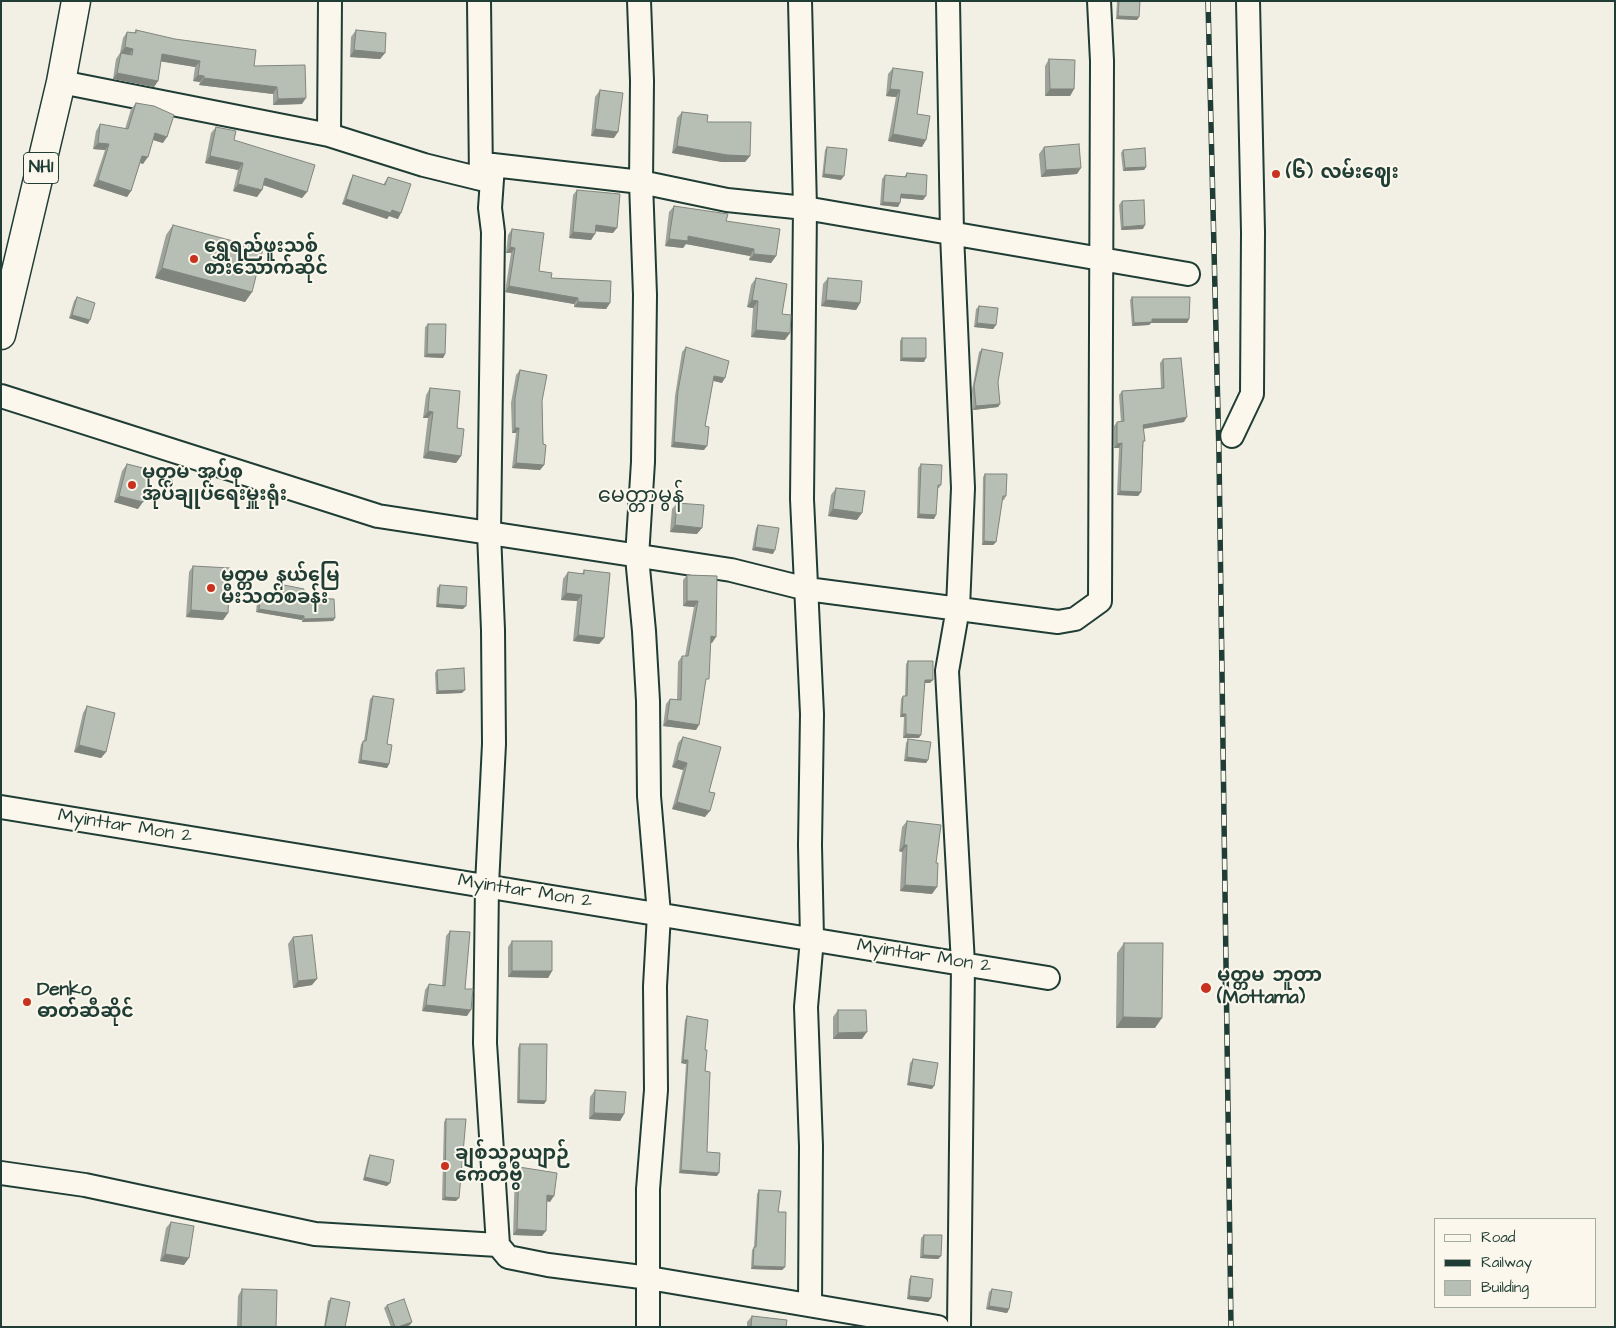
<!DOCTYPE html>
<html>
<head>
<meta charset="utf-8">
<style>
	body { margin:0 }
	#map { position:relative; width:1616px; height:1328px; overflow:hidden; background:#f2f0e5; font-family:"Architects Daughter",sans-serif }
	canvas { display:block }
	.frame { position:absolute; inset:0; border:2px solid #1f3d34; pointer-events:none }
	.legend { position:absolute; left:1434px; top:1218px; width:162px; height:90px; box-sizing:border-box; background:#fbf7ec; border:1px solid #a3ada2; margin:0; padding:6px 9px; list-style:none; font-size:15px; color:#1f3d34 }
	.legend li { display:flex; align-items:center; gap:10px; height:25px }
	.legend b { width:25px; border:1px solid #a3ada2 }
</style>
</head>
<body>
<div id="map">
<canvas width="1616" height="1328"></canvas>
<div class="frame"></div>
<ul class="legend">
<li><b style="height:6px;background:#fbf7ec"></b>Road</li>
<li><b style="height:6px;background:#1f3d34"></b>Railway</li>
<li><b style="height:14px;background:#b7beb3"></b>Building</li>
</ul>
</div>
<script>
const context = document.querySelector('canvas').getContext('2d');
context.lineJoin = 'round';
const shape = rows => new Path2D(rows.map(r => 'M' + r).join(''));
function trace(path, color, width, dash) { context.strokeStyle = color; context.lineWidth = width; context.lineCap = dash ? 'butt' : 'round'; context.setLineDash(dash || []); context.stroke(path); }
function fill(path, color) { context.fillStyle = color; context.fill(path, 'evenodd'); }
function drawText(font, color, halo, rows, align = 'center') {
  context.font = font + ' "Architects Daughter","Noto Sans Myanmar",sans-serif'; context.lineWidth = 4; context.setLineDash([]); context.textBaseline = 'middle'; context.strokeStyle = halo; context.fillStyle = color; for (const [text, x, y, turn = 0] of rows) {
    context.save(); context.translate(x, y); context.rotate((+turn || 0) * Math.PI / 180); context.textAlign = isNaN(turn) ? turn : align; if (halo) context.strokeText(text, 0, 0); context.fillText(text, 0, 0); context.restore();
  }
}
const street = shape([
	[479,1,481,179],
	[639,1,642,81,641,182,727,200,805,208,802,499,812,714,810,845,812,939,806,1007,811,1146,810,1305],
	[800,1,805,208,1188,274],
	[948,1,952,234,963,488,958,608,947,671,963,964,959,1327],
	[61,82,329,135,424,165,481,179,493,165],
	[329,135,330,1],
	[493,165,490,208,493,232,489,533,493,630,494,744,487,885,485,1043,498,1245,508,1257,548,1265,649,1278,938,1327],
	[493,165,641,182,645,295,643,462,637,557,644,631,648,701,649,796,659,914,655,986,656,1090,648,1189,648,1327],
	[1,396,378,516,731,570,807,589,1058,622,1075,619,1100,601,1102,61,1099,1],
	[1232,436,1252,394,1253,232,1248,1],
	[1,807,1048,978],
	[1,1173,85,1185,315,1234,498,1245]
]);
const highway = shape([
	[1,335,61,82,76,1]
]);
trace(street, '#1f3d34', 26);
trace(highway, '#1f3d34', 31);
trace(street, '#fbf7ec', 22);
trace(highway, '#fbf7ec', 28);
const rail = shape([
	[1208,1,1219,455,1231,1327]
]);
trace(rail, '#1f3d34', 5.5);
trace(rail, '#fbf7ec', 4, [11]);
fill(shape([
	[1117,1,1140,1,1139,17,1137,20,1116,19],
	[136,30,254,66,302,104,273,105,273,94,199,85,200,82,193,81,195,67,161,61,158,81,154,87,113,79,116,59,120,53,123,38,127,32,134,33],
	[356,30,385,53,380,59,350,57,351,37],
	[1049,59,1074,89,1070,96,1045,96,1045,66],
	[893,68,922,147,888,141,896,97,886,96,888,74],
	[600,90,614,138,591,136,595,97],
	[136,103,163,143,153,140,143,164,140,163,131,191,127,197,93,186,105,150,93,149,96,131,100,124,125,129,131,109],
	[682,112,707,122,750,156,745,162,722,162,672,153,677,118],
	[216,127,307,192,302,198,263,185,262,190,257,197,233,191,238,170,205,163,211,133],
	[827,147,841,180,822,177,825,150],
	[1044,147,1077,174,1041,177,1039,154],
	[1123,150,1146,167,1144,170,1123,171,1121,153],
	[907,173,923,200,901,198,898,207,880,205,882,179,885,175,904,177],
	[353,175,383,185,388,177,398,219,389,216,387,219,342,204,350,181],
	[577,190,613,233,596,231,591,240,569,238,573,195],
	[1122,201,1143,229,1121,230,1119,205],
	[674,206,726,221,776,256,771,263,749,260,750,256,686,244,683,248,665,246,669,212],
	[173,225,252,292,245,302,155,278,166,235],
	[512,229,539,271,551,278,610,303,606,309,574,307,574,304,505,292,511,253,506,253,508,235],
	[756,278,782,314,785,340,751,337,753,308,747,307,751,285],
	[828,278,860,303,856,310,821,306,823,284],
	[77,297,88,324,69,318,74,301],
	[1132,297,1189,319,1187,323,1151,323,1149,325,1132,326,1130,300],
	[979,306,996,325,993,329,974,327,976,309],
	[428,324,445,354,443,358,424,357,425,327],
	[902,338,924,362,900,361,900,341],
	[686,347,722,383,713,381,705,426,704,450,671,447,675,396,682,352],
	[982,349,998,382,1000,404,998,407,973,410,972,390,979,352],
	[1163,359,1184,422,1144,429,1141,492,1138,496,1117,495,1119,448,1114,448,1114,426,1117,422,1121,422,1119,395,1122,391,1161,388,1160,363],
	[520,370,542,401,544,465,540,470,512,468,516,433,512,433,511,403,516,375],
	[430,388,457,428,461,456,456,463,423,458,428,418,423,418,426,395],
	[127,464,138,509,114,502,122,471],
	[921,464,941,485,939,488,938,488,934,519,917,518,918,468],
	[985,474,1006,496,1004,500,1002,500,996,542,993,545,982,545,983,477],
	[836,488,857,520,828,516,831,495],
	[677,503,697,534,670,532,672,509],
	[758,525,773,554,752,550,756,528],
	[193,566,228,613,223,620,186,617,189,572],
	[584,570,604,638,599,644,573,641,577,601,561,600,563,579,568,572,582,574],
	[687,575,717,576,712,643,710,642,705,685,696,730,663,726,666,704,670,699,677,700,678,662,682,656,685,656,694,607,683,606,683,580],
	[284,585,303,598,335,618,333,621,302,622,302,620,256,612,257,602,260,599,280,599,282,589],
	[440,585,463,609,436,607,437,588],
	[908,661,930,683,925,683,919,738,903,738,904,717,900,717,901,699,903,696,905,696,906,664],
	[437,670,462,693,436,694,435,673],
	[373,696,387,744,389,764,387,768,358,763,361,744,364,741,370,699],
	[87,706,106,752,101,758,74,752,83,713],
	[683,737,709,792,705,817,672,809,683,770,672,767,678,743],
	[908,739,928,760,926,763,904,761,906,743],
	[907,821,932,894,900,891,902,852,899,851,902,827],
	[450,931,465,989,467,1016,422,1011,425,990,429,984,442,986,446,936],
	[293,937,312,985,293,988,288,944],
	[512,941,552,971,548,978,508,977,508,947],
	[1124,943,1155,1028,1116,1028,1117,953],
	[838,1010,862,1039,833,1039,833,1017],
	[687,1016,705,1050,707,1152,717,1176,679,1173,686,1064,681,1063,685,1020],
	[520,1044,546,1101,544,1104,517,1103,518,1048],
	[913,1059,932,1089,907,1085,910,1063],
	[595,1090,624,1114,620,1121,589,1119,590,1097],
	[446,1119,456,1201,442,1200,444,1122],
	[370,1155,387,1186,363,1180,368,1158],
	[519,1167,550,1202,547,1201,542,1236,513,1235,515,1172],
	[759,1190,778,1212,785,1267,782,1270,751,1269,752,1250,754,1247,757,1194],
	[171,1222,184,1265,160,1261,166,1228],
	[924,1235,941,1256,938,1259,920,1258,921,1238],
	[911,1276,931,1298,928,1302,907,1299,909,1279],
	[242,1289,276,1327,237,1327,238,1296],
	[992,1289,1009,1309,1007,1313,986,1309,989,1292],
	[331,1298,345,1327,324,1327,328,1301],
	[387,1305,410,1325,405,1327,391,1327,384,1308],
	[752,1316,786,1327,747,1327,747,1322]
]), '#9da39a');
fill(shape([
	[1118,16,1139,17,1137,20,1116,19],
	[125,47,133,49,129,55,120,54],
	[354,50,385,53,380,59,350,57],
	[162,54,200,61,195,67,158,61],
	[117,73,158,81,154,87,113,79],
	[198,75,204,76,200,82,193,81],
	[204,78,277,87,273,94,199,85],
	[890,89,900,90,896,97,886,96],
	[1050,89,1074,89,1070,96,1045,96],
	[306,98,302,104,273,105,278,99],
	[595,129,618,132,614,138,591,136],
	[155,133,167,137,163,143,150,139],
	[893,134,926,140,922,147,888,141],
	[98,143,109,144,105,150,93,149],
	[677,146,750,156,745,162,722,162,672,153],
	[142,156,148,157,143,164,138,162],
	[210,156,243,163,238,170,205,163],
	[1146,167,1144,170,1123,171,1125,168],
	[1081,168,1077,174,1041,177,1046,170],
	[824,174,844,176,841,180,822,177],
	[265,178,307,192,302,198,260,184],
	[98,180,131,191,127,197,93,186],
	[238,184,262,190,257,197,233,191],
	[901,194,926,196,923,200,899,198],
	[346,199,392,210,401,213,398,219,389,216,387,219,342,204],
	[883,202,900,203,898,207,880,205],
	[596,225,617,228,613,233,592,231],
	[1145,225,1143,229,1121,230,1123,227],
	[573,232,595,234,591,240,569,238],
	[688,236,754,249,750,256,686,244,683,248,665,246,669,239],
	[510,247,515,248,511,253,506,253],
	[754,254,776,256,771,263,749,260],
	[162,268,252,292,245,302,155,278],
	[509,286,578,298,574,304,505,292],
	[752,300,758,301,753,308,747,307],
	[826,300,860,303,856,310,821,306],
	[578,302,610,303,606,309,574,307],
	[72,315,90,320,88,324,69,318],
	[1152,319,1189,319,1187,323,1151,323,1149,325,1132,326,1134,323],
	[977,323,996,325,993,329,974,327],
	[756,330,790,333,785,340,751,337],
	[427,354,445,354,443,358,424,357],
	[902,358,926,358,924,362,900,361],
	[714,376,725,378,722,383,711,380],
	[1000,404,998,407,973,410,976,406],
	[428,411,433,412,428,418,423,418],
	[1187,417,1184,422,1140,429,1143,425],
	[515,428,519,428,516,433,512,433],
	[674,442,707,446,704,450,671,447],
	[1122,443,1119,448,1114,448,1117,444],
	[428,451,461,456,456,463,423,458],
	[516,463,544,465,540,470,512,468],
	[1120,491,1141,492,1138,496,1117,495],
	[119,496,143,502,138,509,114,502],
	[833,509,862,513,857,520,828,516],
	[919,514,936,515,934,519,917,518],
	[675,525,702,528,697,534,670,532],
	[984,541,996,542,993,545,982,545],
	[755,547,775,550,773,554,752,550],
	[566,593,582,595,577,601,561,600],
	[687,601,698,601,694,607,683,606],
	[438,604,466,606,463,609,436,607],
	[259,609,304,616,302,620,256,612],
	[191,610,228,613,223,620,186,617],
	[335,618,333,621,302,622,304,619],
	[578,635,604,638,599,644,573,641],
	[711,636,716,637,712,643,707,642],
	[925,680,933,680,930,683,923,683],
	[465,690,462,693,436,694,438,691],
	[902,714,906,714,904,717,900,717],
	[667,720,699,725,696,730,663,726],
	[906,734,921,735,919,738,903,738],
	[79,745,106,752,101,758,74,752],
	[907,757,928,760,926,763,904,761],
	[361,760,389,764,387,768,358,763],
	[677,760,687,763,683,770,672,767],
	[677,802,710,811,705,817,672,809],
	[904,845,907,845,902,852,899,851],
	[905,885,937,887,932,894,900,891],
	[512,971,552,971,548,978,508,977],
	[317,979,312,985,293,988,298,981],
	[426,1005,471,1010,467,1016,422,1011],
	[1123,1017,1162,1018,1155,1028,1116,1028],
	[867,1032,862,1039,833,1039,838,1033],
	[683,1060,688,1060,686,1064,681,1063],
	[909,1082,934,1086,932,1089,907,1085],
	[519,1100,546,1101,544,1104,517,1103],
	[594,1113,624,1114,620,1121,589,1119],
	[681,1170,719,1173,717,1176,679,1173],
	[365,1177,390,1183,387,1186,363,1180],
	[547,1195,554,1196,550,1202,543,1200],
	[445,1197,459,1198,456,1201,442,1200],
	[517,1229,546,1231,542,1236,513,1235],
	[165,1254,189,1258,184,1265,160,1261],
	[923,1255,941,1256,938,1259,920,1258],
	[753,1266,785,1267,782,1270,751,1269],
	[909,1296,931,1298,928,1302,907,1299],
	[989,1306,1009,1309,1007,1313,986,1309],
	[412,1322,410,1325,405,1327,398,1327]
]), '#80857d');
const building = shape([
	[1119,1,1140,1,1139,17,1118,16,1119,1],
	[136,30,175,39,256,50,254,66,305,65,306,98,278,99,277,87,204,78,204,76,198,75,200,61,162,54,158,81,117,73,121,53,132,55,133,49,125,47,127,32,136,33,136,30],
	[356,30,386,33,385,53,354,50,356,30],
	[1049,59,1075,60,1074,89,1050,89,1049,59],
	[893,68,923,72,917,114,930,116,926,140,893,134,900,90,890,89,893,68],
	[600,90,623,93,618,132,595,129,600,90],
	[136,103,154,106,174,115,167,137,155,133,148,157,142,156,131,191,98,180,109,144,98,143,100,124,128,129,136,103],
	[682,112,708,115,707,122,751,122,750,156,727,155,677,146,682,112],
	[216,127,236,131,234,140,315,165,307,192,265,178,262,190,238,184,243,163,210,156,216,127],
	[1079,144,1081,168,1046,170,1044,147,1079,144],
	[827,147,847,149,844,176,824,174,827,147],
	[1145,148,1146,167,1125,168,1123,150,1145,148],
	[907,173,927,175,926,196,901,194,900,203,883,202,885,175,906,177,907,173],
	[353,175,385,185,388,177,411,184,401,213,392,210,391,213,346,199,353,175],
	[577,190,620,194,617,228,596,225,595,234,573,232,577,190],
	[1144,200,1145,225,1123,227,1122,201,1144,200],
	[674,206,728,214,726,221,780,229,776,256,754,254,754,249,688,236,688,241,669,239,674,206],
	[173,225,263,249,252,292,162,268,173,225],
	[512,229,544,233,539,271,552,273,551,278,611,281,610,303,578,302,578,298,509,286,515,248,510,247,512,229],
	[756,278,787,284,782,314,791,315,790,333,756,330,758,301,752,300,756,278],
	[828,278,862,281,860,303,826,300,828,278],
	[77,297,95,303,90,320,72,315,77,297],
	[1132,297,1190,297,1189,319,1152,319,1152,322,1134,323,1132,297],
	[979,306,998,308,996,325,977,323,979,306],
	[428,324,446,324,445,354,427,354,428,324],
	[902,338,926,338,926,358,902,358,902,338],
	[686,347,729,361,725,378,714,376,705,426,709,427,707,446,674,442,678,391,686,347],
	[982,349,1003,353,998,382,1000,404,976,406,974,386,982,349],
	[1181,358,1187,417,1143,425,1145,441,1143,441,1141,492,1120,491,1122,443,1117,444,1117,422,1124,421,1122,391,1164,388,1163,359,1181,358],
	[520,370,547,375,542,401,543,444,546,445,544,465,516,463,519,428,515,428,515,398,520,370],
	[430,388,460,391,457,428,464,429,461,456,428,451,433,412,428,411,430,388],
	[127,464,151,470,143,502,119,496,127,464],
	[921,464,942,465,941,485,938,485,936,515,919,514,921,464],
	[985,474,1007,474,1006,496,1003,496,996,542,984,541,985,474],
	[836,488,865,491,862,513,833,509,836,488],
	[677,503,704,505,702,528,675,525,677,503],
	[758,525,779,528,775,550,755,547,758,525],
	[193,566,230,568,228,613,191,610,193,566],
	[584,570,610,573,604,638,578,635,582,595,566,593,568,572,584,574,584,570],
	[687,575,717,576,716,637,711,636,709,679,706,679,699,725,667,720,670,699,681,700,682,656,688,656,698,601,687,601,687,575],
	[284,585,304,589,303,598,334,599,335,618,304,619,304,616,259,609,260,599,282,599,284,585],
	[440,585,467,587,466,606,438,604,440,585],
	[908,661,933,661,933,680,925,680,921,735,906,734,906,714,902,714,903,696,907,696,908,661],
	[464,668,465,690,438,691,437,670,464,668],
	[373,696,394,699,387,744,392,745,389,764,361,760,363,741,366,741,373,696],
	[87,706,115,713,106,752,79,745,87,706],
	[683,737,721,747,709,792,715,793,710,811,677,802,687,763,677,760,683,737],
	[908,739,931,742,928,760,907,757,908,739],
	[907,821,941,825,936,863,938,863,937,887,905,885,907,845,904,845,907,821],
	[450,931,470,932,465,989,473,989,471,1010,426,1005,429,984,445,986,450,931],
	[312,935,317,979,298,981,293,937,312,935],
	[512,941,552,941,552,971,512,971,512,941],
	[1124,943,1163,943,1162,1018,1123,1017,1124,943],
	[838,1010,866,1010,867,1032,838,1033,838,1010],
	[687,1016,708,1020,705,1050,707,1050,705,1071,710,1072,707,1152,720,1153,719,1173,681,1170,688,1060,683,1060,687,1016],
	[520,1044,547,1044,546,1101,519,1100,520,1044],
	[913,1059,938,1063,934,1086,909,1082,913,1059],
	[595,1090,626,1092,624,1114,594,1113,595,1090],
	[446,1119,466,1119,459,1198,445,1197,446,1119],
	[370,1155,394,1160,390,1183,365,1177,370,1155],
	[519,1167,557,1173,554,1196,547,1195,546,1231,517,1229,519,1167],
	[759,1190,781,1191,778,1212,786,1212,785,1267,753,1266,754,1247,756,1247,759,1190],
	[171,1222,194,1226,189,1258,165,1254,171,1222],
	[924,1235,942,1235,941,1256,923,1255,924,1235],
	[911,1276,933,1279,931,1298,909,1296,911,1276],
	[242,1289,277,1290,276,1327,241,1327,242,1289],
	[992,1289,1012,1292,1009,1309,989,1306,992,1289],
	[331,1298,350,1302,345,1327,325,1327,331,1298],
	[404,1299,412,1322,398,1327,395,1327,387,1305,404,1299],
	[752,1316,787,1320,786,1327,751,1327,752,1316]
]);
fill(building, '#b7beb3');
trace(building, '#80857d', 1);
for (const [x, y, r, color] of [
	[1276,174,5,"#c8321e"],
	[194,259,5,"#c8321e"],
	[132,485,5,"#c8321e"],
	[211,588,5,"#c8321e"],
	[1206,988,6,"#c8321e"],
	[27,1002,5,"#c8321e"],
	[445,1166,5,"#c8321e"]
]) { const dot = new Path2D(); dot.arc(x, y, r, 0, 2 * Math.PI); context.fillStyle = color; context.fill(dot); trace(dot, '#fbf7ec', 2); }
for (const [x, y, w] of [
	[41,168,35]
]) { const box = new Path2D(); box.roundRect(x - w / 2, y - 15.5, w, 31, 4); context.fillStyle = '#fbf7ec'; context.fill(box); trace(box, '#1f3d34', 1); }
drawText('bold 18px', '#1f3d34', null, [
	["NH1",41,168]
]);
drawText('bold 19px', '#1f3d34', '#fbf7ec', [
	["(၆) လမ်းဈေး",1286,174],
	["ရွှေရည်ဖူးသစ်",204,248],
	["စားသောက်ဆိုင်",204,270],
	["မုတ္တမ အုပ်စု",142,474],
	["အုပ်ချုပ်ရေးမှူးရုံး",142,496],
	["မုတ္တမ နယ်မြေ",221,577],
	["မီးသတ်စခန်း",221,599],
	["မုတ္တမ ဘူတာ",1217,977],
	["(Mottama)",1217,999],
	["Denko",37,991],
	["ဓာတ်ဆီဆိုင်",37,1013],
	["ချစ်သူဥယျာဉ်",455,1155],
	["ကေတီဗွီ",455,1177]
], 'left');
drawText('19px', '#1f3d34', '#fbf7ec', [
	["Myinttar Mon 2",125,827,9],
	["Myinttar Mon 2",525,892,9],
	["Myinttar Mon 2",924,957,9]
]);
drawText('21px', '#1f3d34', '#fbf7ec', [
	["မေတ္တာမွန်",641,498]
]);
</script>
</body>
</html>
